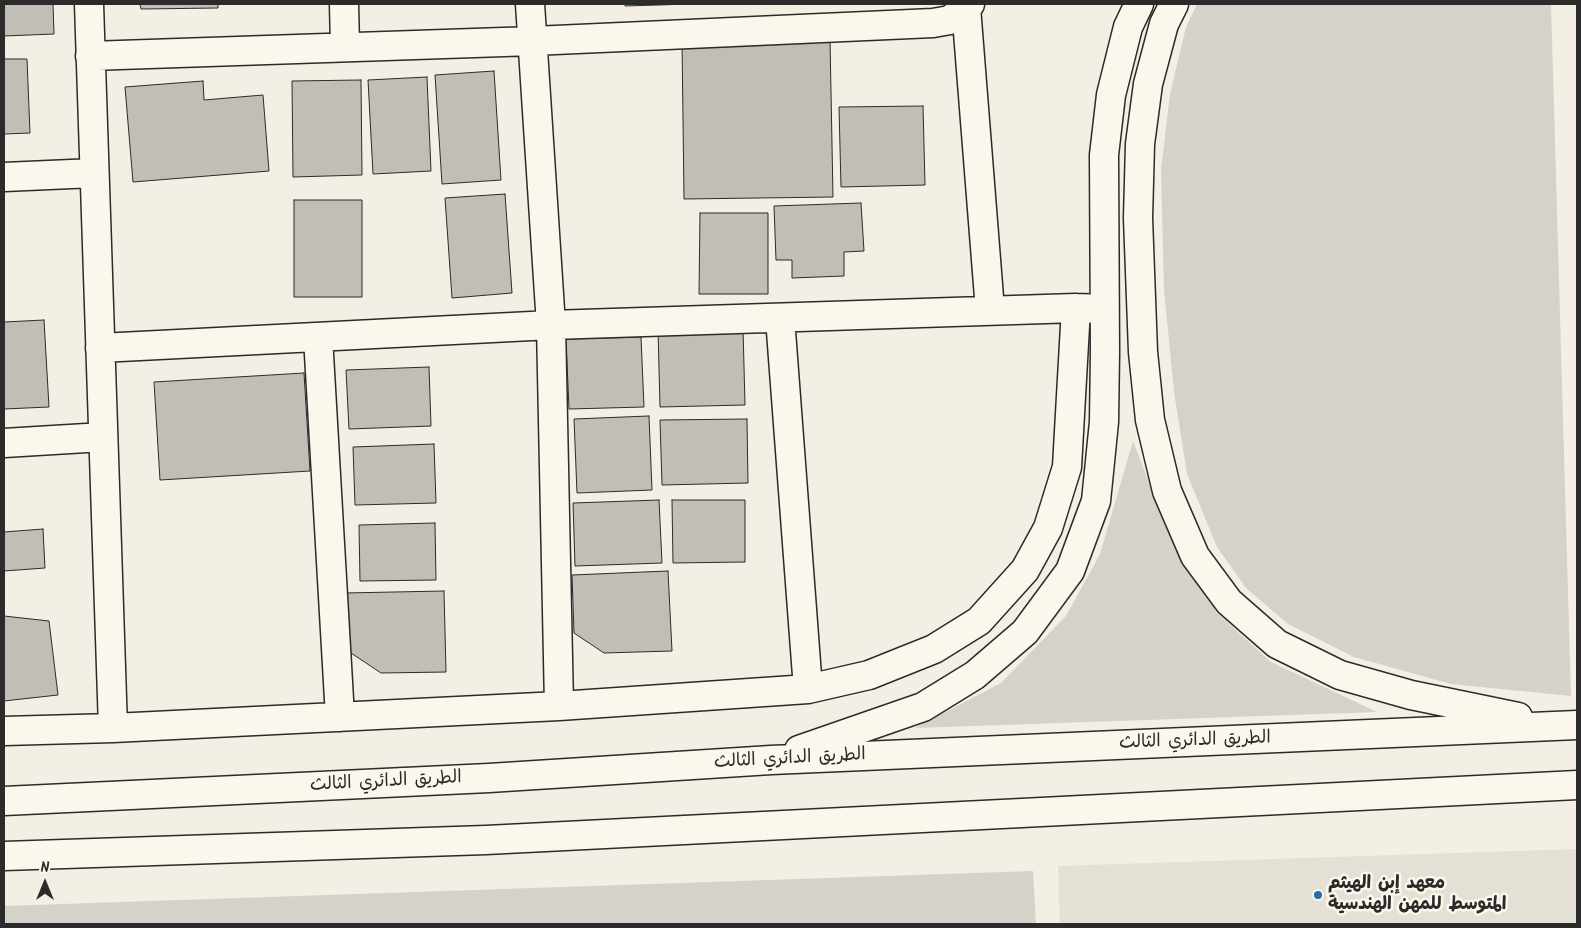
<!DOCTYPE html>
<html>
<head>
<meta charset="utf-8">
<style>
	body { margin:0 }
	#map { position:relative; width:1581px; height:928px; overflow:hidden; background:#f3efe4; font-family:Kalam,sans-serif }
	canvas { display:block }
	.frame { position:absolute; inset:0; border:5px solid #2b2b2b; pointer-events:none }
	.north { position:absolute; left:20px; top:858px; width:50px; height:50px; -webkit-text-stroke:4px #fbf7ec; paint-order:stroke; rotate:0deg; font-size:14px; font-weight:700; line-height:20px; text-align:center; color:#2b2b2b }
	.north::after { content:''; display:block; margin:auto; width:18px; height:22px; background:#2b2b2b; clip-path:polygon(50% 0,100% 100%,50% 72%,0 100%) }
</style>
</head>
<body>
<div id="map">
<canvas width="1581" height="928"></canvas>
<div class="frame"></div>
<div class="north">N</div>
</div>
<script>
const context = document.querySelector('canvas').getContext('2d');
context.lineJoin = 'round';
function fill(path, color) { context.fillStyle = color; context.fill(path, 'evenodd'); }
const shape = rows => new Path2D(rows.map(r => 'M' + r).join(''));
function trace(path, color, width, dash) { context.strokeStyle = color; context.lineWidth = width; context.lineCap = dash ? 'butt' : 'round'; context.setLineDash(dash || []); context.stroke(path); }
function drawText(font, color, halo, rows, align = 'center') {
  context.font = font + ' Kalam,"Playpen Sans Arabic",sans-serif'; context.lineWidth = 5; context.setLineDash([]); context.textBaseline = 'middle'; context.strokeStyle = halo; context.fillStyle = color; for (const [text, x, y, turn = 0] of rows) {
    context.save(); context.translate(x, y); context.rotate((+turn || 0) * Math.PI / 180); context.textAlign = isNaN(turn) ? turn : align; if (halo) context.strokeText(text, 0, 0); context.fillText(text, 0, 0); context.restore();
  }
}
fill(shape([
	[1577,849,1577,924,1060,924,1058,866]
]), '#e4e0d6');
fill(shape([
	[1197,4,1551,4,1571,696,1451,684,1354,657,1288,624,1246,588,1217,547,1187,474,1174,392,1164,290,1161,170,1170,94,1186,27],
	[1133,441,1168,532,1217,613,1271,662,1377,712,915,728,1001,683,1066,616,1100,554],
	[1033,871,1036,924,4,924,4,906]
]), '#d5d2c9');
const building = shape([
	[4,4,53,4,54,34,4,36,4,4],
	[140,4,218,4,218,8,141,9,140,4],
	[625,4,692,4,625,6,625,4],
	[830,39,833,197,684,199,682,41,830,39],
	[4,59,27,59,30,133,4,134,4,59],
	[494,71,501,180,442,184,435,75,494,71],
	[427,77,431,171,373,174,368,80,427,77],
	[361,80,362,175,293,177,292,81,361,80],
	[203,81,204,100,263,95,269,171,133,182,125,87,203,81],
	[923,106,925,185,841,187,839,107,923,106],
	[505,194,512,293,452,298,445,198,505,194],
	[294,200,362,200,362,297,294,297,294,200],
	[861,203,864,251,844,252,844,276,792,278,792,260,776,260,774,206,861,203],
	[700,213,768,213,768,294,699,294,700,213],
	[44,320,49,407,4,409,4,322,44,320],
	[743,328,745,405,660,407,658,330,743,328],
	[641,337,644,407,569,409,566,339,641,337],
	[429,367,431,426,349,429,346,370,429,367],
	[304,373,310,471,160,480,154,382,304,373],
	[649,416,652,490,577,493,574,419,649,416],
	[747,419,748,483,662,485,660,420,747,419],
	[434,444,436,503,355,505,353,447,434,444],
	[659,500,662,563,575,566,573,503,659,500],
	[672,500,745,500,745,562,673,563,672,500],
	[435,523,436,580,360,581,359,525,435,523],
	[43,529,45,568,4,571,4,532,43,529],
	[668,571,672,651,604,653,574,633,572,575,668,571],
	[444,591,446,672,381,673,345,649,344,593,444,591],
	[4,616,49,621,58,695,4,701,4,616]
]);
fill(building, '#c0beb6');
trace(building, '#2b2b2b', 1);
const minor = shape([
	[89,4,113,728],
	[344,4,345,47],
	[530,4,551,325,559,706],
	[970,4,966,7,990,310],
	[90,56,533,41,933,23,950,20,966,7,966,4],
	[4,177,94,173],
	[318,337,340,717],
	[100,348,551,325,1076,308,1104,309],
	[4,443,103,437],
	[808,689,869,675,934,649,979,621,1025,570,1048,528,1067,467,1076,308],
	[4,731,113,728,559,706,808,689,780,318]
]);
const highway = shape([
	[1174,4,1164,24,1148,84,1140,144,1138,218,1143,352,1150,420,1167,491,1195,556,1229,602,1277,644,1340,675,1411,695,1518,717],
	[799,750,923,707,975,675,1025,632,1070,571,1096,501,1104,422,1105,352,1104,155,1111,95,1128,27,1139,4],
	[4,801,489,778,771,760,1577,725],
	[4,856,486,840,1577,785]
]);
trace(minor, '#2b2b2b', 31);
trace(highway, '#2b2b2b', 31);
trace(minor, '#fbf7ec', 28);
trace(highway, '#fbf7ec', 28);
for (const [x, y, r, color] of [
	[1318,895,5,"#1f6fb2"]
]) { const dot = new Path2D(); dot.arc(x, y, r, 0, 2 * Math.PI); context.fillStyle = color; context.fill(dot); trace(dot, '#fbf7ec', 2); }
drawText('18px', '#2b2b2b', '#fbf7ec', [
	["الطريق الدائري الثالث",1195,742,-2],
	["الطريق الدائري الثالث",790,760,-3],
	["الطريق الدائري الثالث",386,783,-3]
]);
drawText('bold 18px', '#2b2b2b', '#fbf7ec', [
	["معهد إبن الهيثم",1328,885],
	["المتوسط للمهن الهندسية",1328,906]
], 'left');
</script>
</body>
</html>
